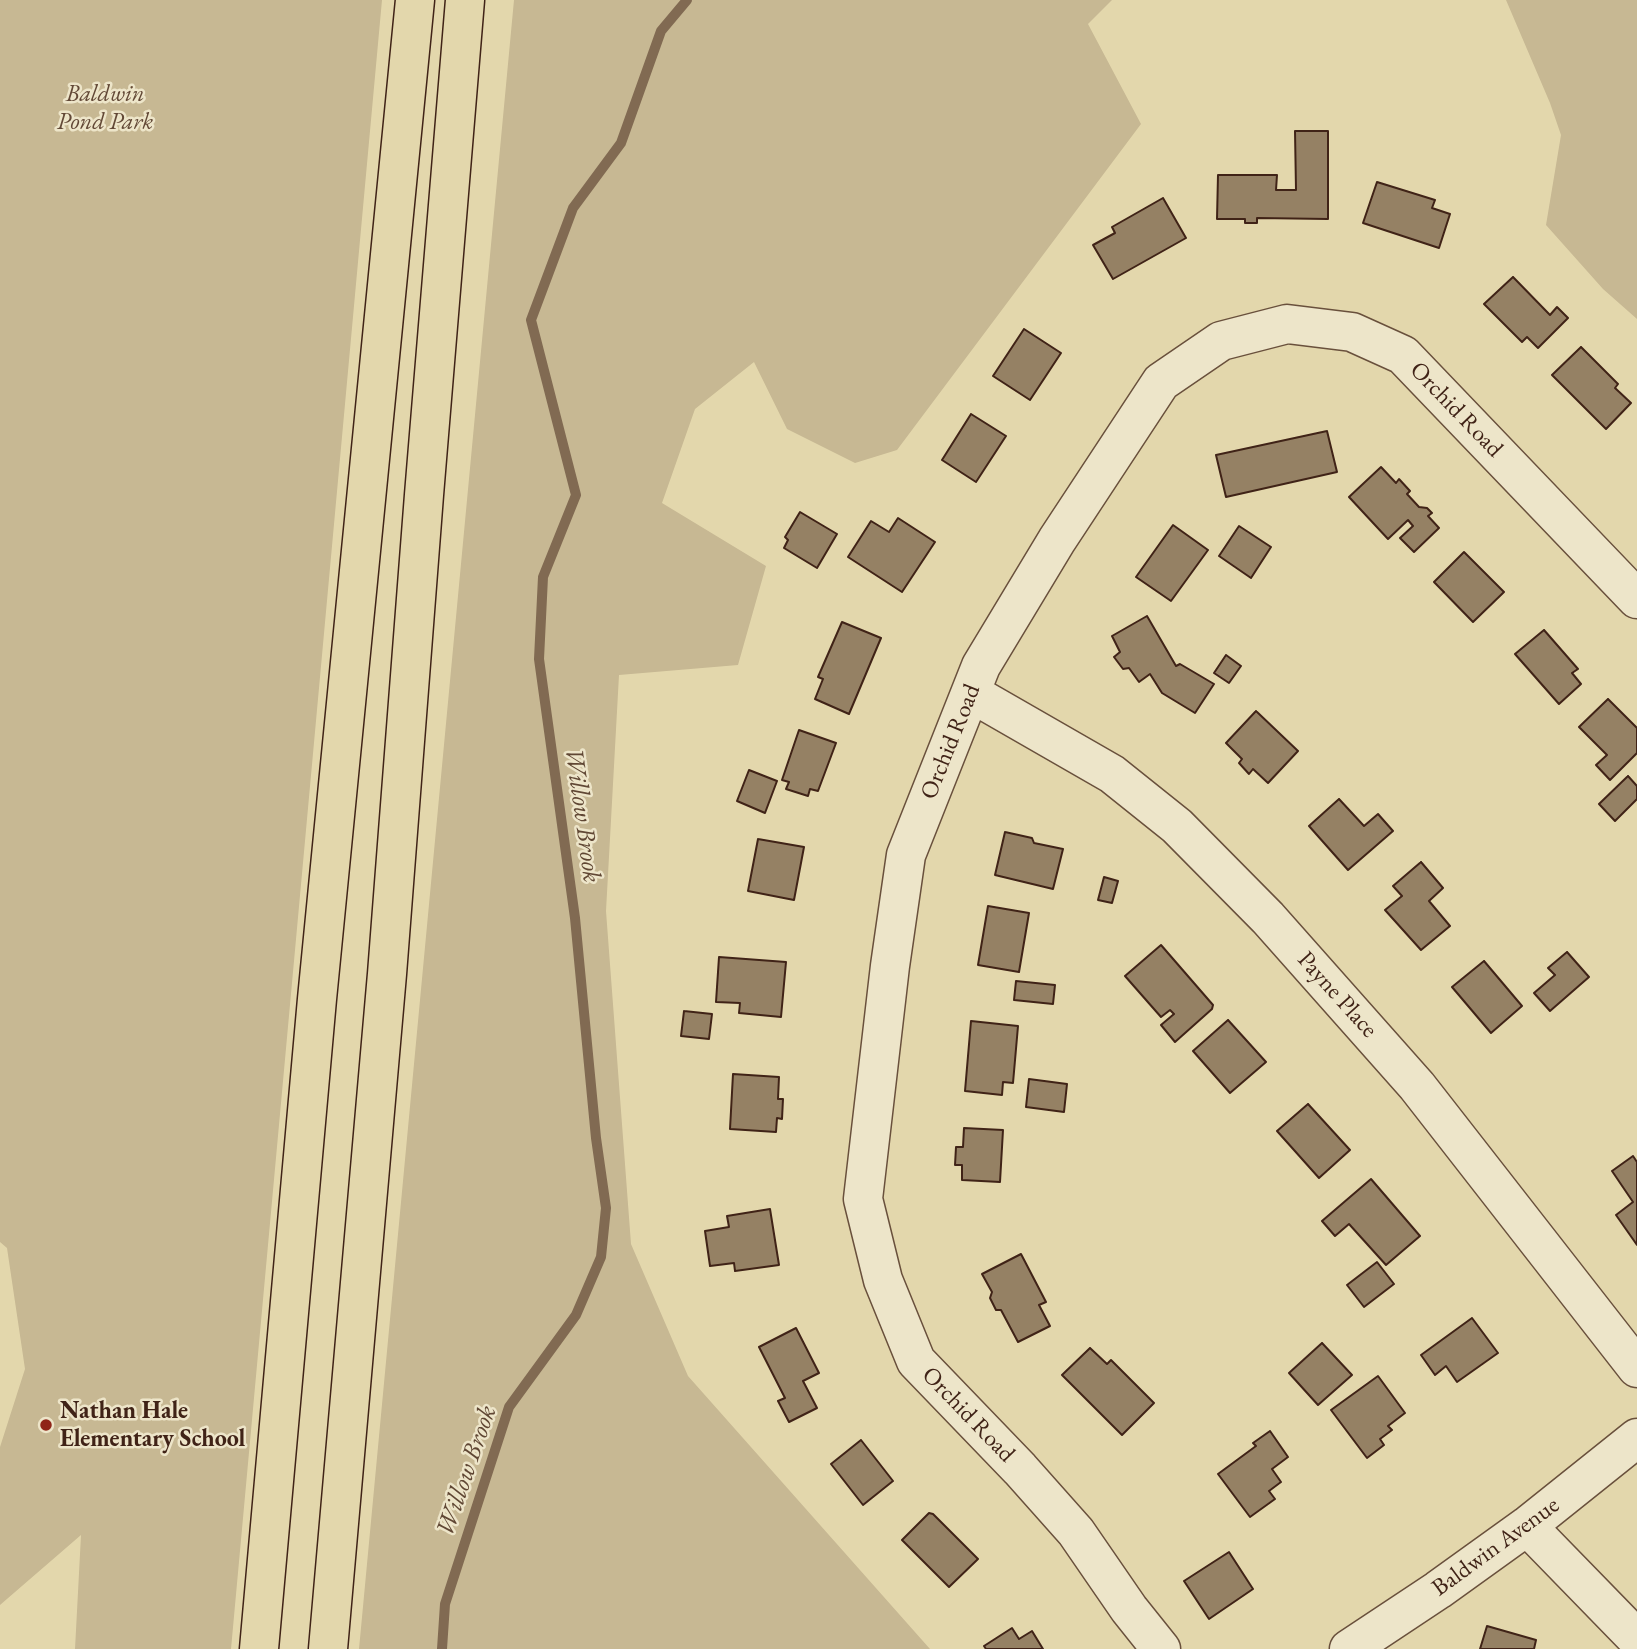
<!DOCTYPE html>
<html>
<head>
<meta charset="utf-8">
<style>
	body { margin:0 }
	canvas { display:block; background:#e3d7ac }
</style>
</head>
<body>
<canvas width="1637" height="1649"></canvas>
<script>
const context = document.querySelector('canvas').getContext('2d');
context.lineJoin = 'round';
function fill(path, color) { context.fillStyle = color; context.fill(path, 'evenodd'); }
const shape = rows => new Path2D(rows.map(r => 'M' + r).join(''));
function trace(path, color, width, dash) { context.strokeStyle = color; context.lineWidth = width; context.lineCap = dash ? 'butt' : 'round'; context.setLineDash(dash || []); context.stroke(path); }
function drawText(font, color, halo, rows, align = 'center') {
  context.font = font + ' "EB Garamond",serif'; context.lineWidth = 5; context.setLineDash([]); context.textBaseline = 'middle'; context.strokeStyle = halo; context.fillStyle = color; for (const [text, x, y, turn = 0] of rows) {
    context.save(); context.translate(x, y); context.rotate((+turn || 0) * Math.PI / 180); context.textAlign = isNaN(turn) ? turn : align; if (halo) context.strokeText(text, 0, 0); context.fillText(text, 0, 0); context.restore();
  }
}
fill(shape([
	[0,0,382,0,231,1649,75,1649,81,1535,0,1605,0,1447,25,1369,7,1248,0,1242],
	[514,0,1112,0,1088,24,1141,124,897,450,855,463,787,429,754,362,695,409,662,503,766,566,738,665,619,675,606,911,631,1244,688,1376,930,1649,359,1649],
	[1506,0,1637,0,1637,319,1603,289,1546,225,1561,135,1550,103]
]), '#c7b893');
trace(shape([
	[442,1649,445,1604,509,1407,576,1315,601,1257,606,1208,596,1138,575,918,539,659,543,577,576,495,531,320,573,208,621,143,661,31,687,0]
]), '#816a52', 10);
const building = shape([
	[1295,131,1328,131,1328,219,1257,218,1257,223,1245,223,1245,219,1217,219,1218,175,1277,175,1276,190,1296,190,1295,131],
	[1377,182,1435,200,1432,208,1450,214,1439,248,1363,223,1377,182],
	[1163,198,1186,238,1113,279,1093,245,1115,233,1112,227,1163,198],
	[1513,277,1550,315,1557,307,1568,318,1538,348,1527,337,1522,342,1484,304,1513,277],
	[1024,329,1061,353,1030,400,993,376,1024,329],
	[1581,347,1618,384,1615,388,1631,403,1606,429,1552,375,1581,347],
	[971,414,1006,436,976,482,942,460,971,414],
	[1327,431,1337,472,1226,497,1216,455,1327,431],
	[1381,467,1396,483,1399,479,1410,491,1407,494,1419,507,1427,508,1432,513,1428,516,1439,528,1414,552,1400,538,1413,526,1408,520,1388,539,1349,497,1381,467],
	[800,512,837,534,817,568,784,548,788,540,785,537,800,512],
	[898,518,935,542,902,592,848,557,871,521,889,532,898,518],
	[1173,525,1208,550,1171,601,1136,577,1173,525],
	[1239,526,1271,547,1251,578,1219,556,1239,526],
	[1464,552,1504,592,1473,622,1434,582,1464,552],
	[1147,616,1176,666,1180,664,1214,684,1195,713,1162,693,1150,674,1139,682,1129,668,1123,669,1114,657,1120,652,1112,636,1147,616],
	[842,622,881,638,849,714,815,699,823,679,818,677,842,622],
	[1544,630,1578,669,1572,673,1581,684,1559,704,1515,654,1544,630],
	[1226,655,1241,666,1229,683,1214,673,1226,655],
	[1608,699,1637,728,1637,753,1610,780,1596,765,1607,755,1579,727,1608,699],
	[1256,711,1298,751,1268,783,1253,769,1249,774,1239,763,1242,759,1226,743,1256,711],
	[799,730,836,743,818,791,810,789,808,796,786,789,789,782,782,780,799,730],
	[749,770,777,781,765,813,737,801,749,770],
	[1628,776,1637,786,1637,799,1615,821,1599,804,1628,776],
	[1339,799,1364,826,1378,814,1393,831,1348,870,1309,826,1339,799],
	[1005,832,1032,838,1034,843,1063,849,1053,889,995,875,1005,832],
	[758,839,804,847,794,900,748,891,758,839],
	[1421,862,1443,888,1429,901,1450,926,1421,950,1385,910,1402,896,1393,886,1421,862],
	[1104,877,1118,881,1112,903,1098,900,1104,877],
	[988,906,1029,913,1019,972,978,965,988,906],
	[1161,945,1213,1005,1212,1009,1175,1042,1161,1025,1174,1014,1170,1010,1161,1017,1125,976,1161,945],
	[1567,952,1589,977,1550,1011,1534,993,1555,975,1548,968,1567,952],
	[719,957,786,962,781,1017,739,1013,740,1003,716,1002,719,957],
	[1484,961,1522,1006,1491,1033,1452,987,1484,961],
	[1016,981,1055,985,1053,1004,1014,1000,1016,981],
	[684,1011,712,1014,709,1039,681,1036,684,1011],
	[1228,1020,1266,1062,1230,1093,1193,1051,1228,1020],
	[971,1021,1018,1026,1013,1083,1003,1082,1002,1095,965,1091,971,1021],
	[733,1074,779,1077,778,1099,783,1099,782,1119,777,1118,776,1132,730,1129,733,1074],
	[1029,1079,1067,1084,1064,1112,1026,1107,1029,1079],
	[1308,1104,1350,1150,1319,1178,1277,1131,1308,1104],
	[964,1128,1003,1130,1000,1182,962,1180,962,1165,955,1165,956,1147,963,1147,964,1128],
	[1633,1156,1637,1162,1637,1245,1616,1215,1633,1202,1612,1171,1633,1156],
	[1371,1179,1420,1236,1386,1265,1349,1224,1335,1236,1322,1221,1371,1179],
	[770,1209,779,1265,735,1271,734,1263,710,1266,705,1231,729,1227,727,1216,770,1209],
	[1021,1254,1046,1302,1039,1305,1050,1326,1018,1342,1001,1310,996,1310,990,1298,992,1292,982,1274,1021,1254],
	[1377,1262,1394,1284,1364,1307,1347,1285,1377,1262],
	[1472,1318,1498,1353,1457,1382,1446,1366,1435,1375,1421,1355,1472,1318],
	[796,1328,819,1373,803,1381,817,1408,789,1422,778,1401,785,1398,759,1347,796,1328],
	[1322,1343,1352,1375,1318,1405,1289,1373,1322,1343],
	[1090,1348,1107,1364,1111,1360,1154,1403,1122,1435,1062,1375,1090,1348],
	[1378,1376,1405,1413,1388,1426,1392,1430,1380,1439,1384,1445,1367,1458,1331,1410,1378,1376],
	[1270,1431,1288,1457,1272,1469,1281,1482,1269,1491,1275,1499,1250,1517,1218,1474,1256,1446,1253,1443,1270,1431],
	[861,1440,893,1481,863,1505,831,1464,861,1440],
	[929,1513,933,1514,978,1559,949,1587,902,1540,929,1513],
	[1229,1552,1253,1589,1209,1619,1184,1581,1229,1552],
	[1487,1626,1536,1640,1534,1649,1480,1649,1487,1626],
	[1012,1628,1019,1639,1032,1631,1043,1649,986,1649,984,1646,1012,1628]
]);
fill(building, '#958164');
trace(building, '#402317', 2);
const minor = shape([
	[971,693,1112,774,1177,826,1268,918,1417,1086,1637,1368],
	[1527,1526,1637,1639],
	[1161,1649,1129,1609,1076,1532,1020,1469,916,1361,883,1280,863,1199,890,966,906,855,981,666,1057,540,1161,382,1221,341,1287,324,1352,332,1403,355,1637,599],
	[1349,1649,1438,1590,1527,1526,1637,1438]
]);
const highway = shape([
	[259,1649,317,999,415,0],
	[328,1649,387,974,424,495,465,0]
]);
trace(minor, '#69503c', 41);
trace(highway, '#402317', 41);
trace(minor, '#ede5c9', 38);
trace(highway, '#e3d7ac', 38);
for (const [x, y, r, color] of [
	[46,1425,7,"#8f2418"]
]) { const dot = new Path2D(); dot.arc(x, y, r, 0, 2 * Math.PI); context.fillStyle = color; context.fill(dot); trace(dot, '#ede5c9', 2.5); }
drawText('italic 24px', '#624836', '#ede5c9', [
	["Baldwin",105,94],
	["Pond Park",105,122]
]);
drawText('24px', '#402317', '#ede5c9', [
	["Orchid Road",1456,410,46],
	["Orchid Road",951,742,-68],
	["Payne Place",1337,995,48],
	["Orchid Road",968,1415,46],
	["Baldwin Avenue",1496,1547,-36]
]);
drawText('bold 24px', '#402317', '#ede5c9', [
	["Nathan Hale",60,1411],
	["Elementary School",60,1439]
], 'left');
drawText('italic 26px', '#604734', '#ede5c9', [
	["Willow Brook",582,815,82],
	["Willow Brook",467,1471,-71]
]);
</script>
</body>
</html>
